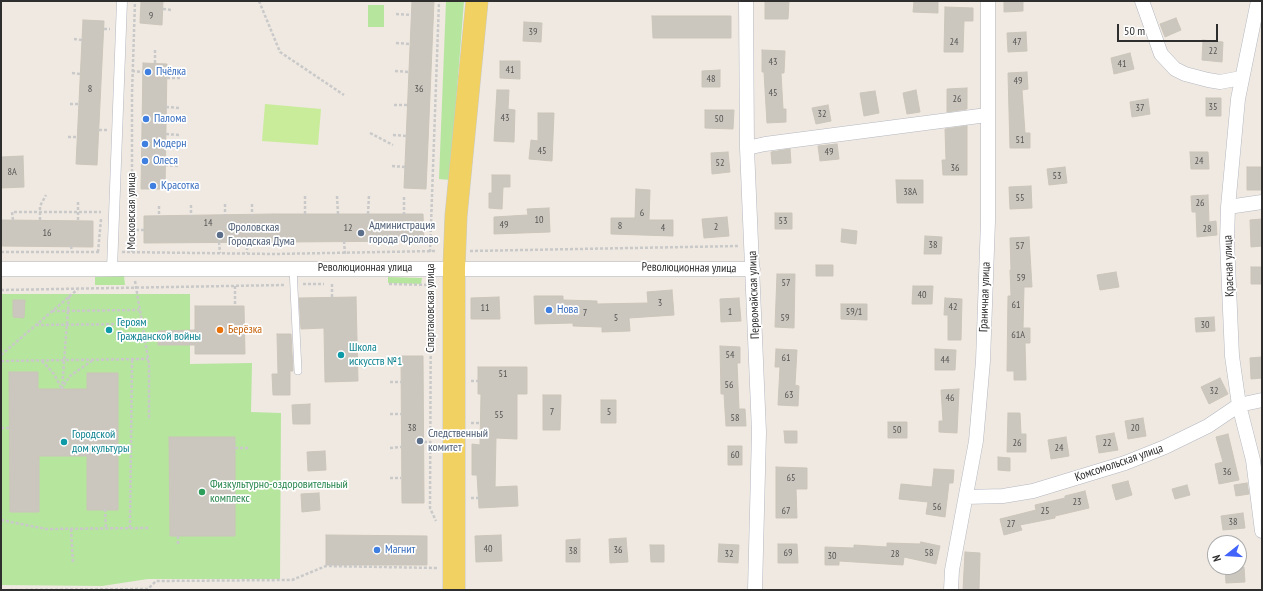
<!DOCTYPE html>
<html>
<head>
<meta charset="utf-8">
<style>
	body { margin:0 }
	#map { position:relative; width:1263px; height:591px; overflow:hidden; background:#efe9e1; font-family:"PT Sans Narrow",sans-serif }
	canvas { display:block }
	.frame { position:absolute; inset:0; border:2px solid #2e2e2e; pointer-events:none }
	.north { position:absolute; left:1207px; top:535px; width:40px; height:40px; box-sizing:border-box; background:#fff; border:1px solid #ababab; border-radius:50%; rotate:253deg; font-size:11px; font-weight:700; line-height:16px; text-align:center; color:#2e2e2e }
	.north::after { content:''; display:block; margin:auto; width:14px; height:18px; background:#4264fb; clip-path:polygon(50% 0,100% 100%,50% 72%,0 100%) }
	.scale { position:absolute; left:1117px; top:24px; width:101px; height:18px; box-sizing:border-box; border:2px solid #2e2e2e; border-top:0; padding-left:5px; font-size:12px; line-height:14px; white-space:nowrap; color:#2e2e2e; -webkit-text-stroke:3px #fff; paint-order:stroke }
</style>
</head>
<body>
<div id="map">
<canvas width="1263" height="591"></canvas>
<div class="frame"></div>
<div class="north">N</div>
<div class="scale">50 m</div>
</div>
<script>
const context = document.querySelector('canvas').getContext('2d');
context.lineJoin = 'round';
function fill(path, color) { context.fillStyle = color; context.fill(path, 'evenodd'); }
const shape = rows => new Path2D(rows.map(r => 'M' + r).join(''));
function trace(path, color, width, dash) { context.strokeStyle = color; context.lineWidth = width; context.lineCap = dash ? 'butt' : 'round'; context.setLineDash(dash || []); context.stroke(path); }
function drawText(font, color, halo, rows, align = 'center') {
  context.font = font + ' "PT Sans Narrow",sans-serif'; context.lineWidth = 3.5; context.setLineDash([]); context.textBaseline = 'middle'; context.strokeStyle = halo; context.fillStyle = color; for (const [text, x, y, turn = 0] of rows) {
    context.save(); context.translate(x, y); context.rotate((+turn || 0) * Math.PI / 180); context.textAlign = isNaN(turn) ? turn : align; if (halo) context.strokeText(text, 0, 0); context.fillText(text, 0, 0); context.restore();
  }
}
fill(shape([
	[446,1,464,1,450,180,439,179],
	[368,5,384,5,384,27,368,27],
	[124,276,125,285,95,285,95,277],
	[388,277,422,278,421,284,388,283],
	[1,294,190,294,190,364,252,363,251,412,281,413,280,579,148,579,102,586,1,585]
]), '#b6e59e');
fill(shape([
	[265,104,321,109,318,145,262,141]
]), '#c9ec9a');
const building = shape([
	[141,1,163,1,162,25,140,23,141,1],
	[412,1,434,1,426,189,404,188,412,1],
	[765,1,789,1,788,19,765,19,765,1],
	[914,1,938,1,938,13,913,12,914,1],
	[1004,1,1023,1,1023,11,1004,12,1004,1],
	[945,7,973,8,973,21,964,21,963,52,944,52,945,7],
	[652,16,731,16,731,38,653,38,652,16],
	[1176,18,1181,30,1165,37,1160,24,1176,18],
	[83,20,104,21,97,165,76,164,83,20],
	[524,22,542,23,541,42,523,41,524,22],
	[1026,32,1027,51,1008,52,1007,33,1026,32],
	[1203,40,1223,42,1222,62,1202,60,1203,40],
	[762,50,785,51,784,73,781,73,783,109,786,109,786,122,767,123,764,72,762,72,762,50],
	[1130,53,1134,69,1114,74,1111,58,1130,53],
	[500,61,520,61,520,79,500,78,500,61],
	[143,63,167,64,165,189,141,189,143,63],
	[720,70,720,87,702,87,702,71,720,70],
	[1027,72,1028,89,1022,90,1025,133,1030,133,1030,148,1010,148,1008,73,1027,72],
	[967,88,967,109,947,112,947,89,967,88],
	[497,90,509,90,508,109,515,110,514,142,494,141,497,90],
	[916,90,920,112,907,114,903,93,916,90],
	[875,91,879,113,864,116,860,93,875,91],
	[1206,98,1221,98,1221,116,1206,116,1206,98],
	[1148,99,1150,114,1132,117,1130,102,1148,99],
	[828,105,831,121,816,124,812,108,828,105],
	[705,110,734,110,733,129,705,128,705,110],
	[538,113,554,113,552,161,529,159,531,140,538,141,538,113],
	[967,126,967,175,943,175,942,160,946,160,945,129,967,126],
	[837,144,839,159,820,161,818,146,837,144],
	[790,149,791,163,772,164,771,152,790,149],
	[728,152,730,172,712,174,711,153,728,152],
	[1190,152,1208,152,1209,169,1191,169,1190,152],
	[23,156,24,187,1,188,1,157,23,156],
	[1065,167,1067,183,1049,185,1047,169,1065,167],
	[1247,167,1262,167,1262,190,1247,190,1247,167],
	[492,175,510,175,510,187,503,187,502,209,489,208,489,193,492,193,492,175],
	[896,180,923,180,923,203,897,203,896,180],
	[1031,186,1032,208,1010,209,1009,187,1031,186],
	[636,189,650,190,649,220,673,220,673,236,611,234,611,218,635,218,636,189],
	[1208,195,1209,222,1216,221,1217,235,1197,237,1196,212,1192,212,1191,196,1208,195],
	[549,208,550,232,494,234,494,217,528,215,527,209,549,208],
	[775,213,792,213,792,229,775,229,775,213],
	[273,214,423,214,424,241,144,243,144,216,273,214],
	[727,217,729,236,704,238,702,219,727,217],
	[1262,219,1262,246,1251,247,1250,220,1262,219],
	[1,220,93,221,93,247,1,246,1,220],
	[842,229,857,231,856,244,841,242,842,229],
	[925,236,942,237,941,254,924,254,925,236],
	[1029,237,1032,287,1024,287,1023,328,1030,328,1030,343,1025,343,1026,380,1014,380,1014,371,1007,371,1008,296,1011,296,1010,270,1011,270,1010,238,1029,237],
	[816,265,833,265,833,276,816,276,816,265],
	[1251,267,1262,267,1262,284,1251,284,1251,267],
	[1116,272,1119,287,1100,290,1097,275,1116,272],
	[777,274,795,274,794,328,775,327,777,274],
	[913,286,933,286,932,304,912,304,913,286],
	[672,290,674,315,629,318,630,331,602,332,602,327,573,326,573,323,535,324,534,296,563,296,563,300,597,301,597,304,648,303,647,292,672,290],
	[356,297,358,381,325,382,324,328,301,329,299,298,356,297],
	[499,297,500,319,471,319,471,298,499,297],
	[739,298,741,321,721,322,720,299,739,298],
	[945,298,962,299,961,340,948,340,948,315,944,315,945,298],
	[13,300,25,300,24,318,13,317,13,300],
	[841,304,867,304,867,320,841,319,841,304],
	[195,306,244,306,245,354,195,354,195,345,158,345,158,331,195,330,195,306],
	[1214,317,1215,331,1196,332,1195,318,1214,317],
	[277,334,291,334,293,371,290,371,290,395,273,395,272,374,278,374,277,334],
	[720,346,740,347,740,363,737,363,739,409,745,409,746,426,726,426,724,394,721,394,720,346],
	[776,349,797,350,795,385,799,386,798,406,778,405,780,367,775,367,776,349],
	[935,349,956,350,955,370,935,370,935,349],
	[401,356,423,356,424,503,402,503,401,356],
	[1262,357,1262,378,1251,379,1250,358,1262,357],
	[478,367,527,367,527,394,517,394,517,439,496,438,495,487,517,486,518,506,479,508,477,475,472,475,472,444,480,445,481,394,478,394,478,367],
	[9,372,38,372,38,389,87,389,87,373,118,373,118,510,87,510,87,456,39,456,39,512,10,512,9,372],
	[1220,378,1228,394,1209,404,1201,387,1220,378],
	[959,389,957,433,939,432,939,421,943,421,941,390,959,389],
	[543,395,561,395,560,430,543,430,543,395],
	[601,400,616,400,616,423,601,423,601,400],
	[310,404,310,424,293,424,292,405,310,404],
	[1008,413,1020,413,1021,434,1026,434,1026,452,1007,452,1008,413],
	[1143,418,1146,436,1128,439,1125,421,1143,418],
	[888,422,907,422,907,438,888,438,888,422],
	[784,431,797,431,797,443,785,443,784,431],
	[1114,433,1118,450,1099,453,1096,436,1114,433],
	[1228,434,1239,480,1219,484,1215,464,1223,462,1216,437,1228,434],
	[169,437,235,437,235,536,170,536,169,437],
	[1066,437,1069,456,1051,459,1048,440,1066,437],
	[728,446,742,446,742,465,728,465,728,446],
	[325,451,326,470,308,471,307,452,325,451],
	[998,457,1010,458,1010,471,998,470,998,457],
	[776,467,807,468,807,489,796,489,797,518,776,518,776,467],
	[934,469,954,470,953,483,949,483,945,517,926,514,928,502,899,499,901,484,932,487,934,469],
	[1128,481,1132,495,1116,500,1112,485,1128,481],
	[1247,483,1249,494,1236,496,1234,485,1247,483],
	[1187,485,1190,495,1175,499,1172,489,1187,485],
	[1085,491,1089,508,1055,516,1055,518,1020,525,1022,530,1004,535,1000,519,1036,510,1035,505,1065,498,1065,496,1085,491],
	[319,493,320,510,302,512,301,494,319,493],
	[1243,513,1245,528,1223,530,1221,516,1243,513],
	[326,535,427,536,427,565,326,565,326,535],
	[501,535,502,561,476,562,475,536,501,535],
	[626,538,628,562,610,563,609,539,626,538],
	[580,539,580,562,566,562,566,540,580,539],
	[921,542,940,546,936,564,904,557,903,565,839,561,839,565,825,565,825,547,854,548,854,545,887,547,887,543,920,544,921,542],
	[719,544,739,545,738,563,718,562,719,544],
	[778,544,797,544,798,563,778,563,778,544],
	[650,545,664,545,664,562,651,562,650,545],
	[965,552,980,553,979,590,963,590,965,552],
	[1225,567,1244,567,1245,582,1226,583,1225,567]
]);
fill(building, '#cbc7bf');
trace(building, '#cbc5ba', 1);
const service = shape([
	[293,268,298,371]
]);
const pedestrian = shape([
	[112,269,122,1]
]);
const minor = shape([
	[746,1,747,148,759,432,755,590],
	[1142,1,1161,54,1175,69,1185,74,1208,80,1220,82,1241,78],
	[1258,1,1238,99,1228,207,1227,241,1232,356,1239,405,1253,460,1262,531],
	[747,148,765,144,987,115],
	[1228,207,1262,202],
	[1,269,753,269],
	[966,497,1003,496,1033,491,1125,463,1165,447,1208,426,1239,405,1262,400],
	[951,590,952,570,976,441,983,361,988,221,988,1]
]);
const primary = shape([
	[454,590,454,268,456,216,477,1]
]);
trace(service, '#b4b7c1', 8);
trace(pedestrian, '#b4b7c1', 11);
trace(minor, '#b4b7c1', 15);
trace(primary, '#c9c9c9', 23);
trace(shape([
	[259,1,280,52,344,95],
	[163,9,172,10],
	[396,14,412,15],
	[104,29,110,29],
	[74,39,82,40],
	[396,43,410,44],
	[155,63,155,48],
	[132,71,143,72],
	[395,71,409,72],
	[72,73,80,74],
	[167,78,181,78],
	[70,104,79,104],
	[394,105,408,105],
	[166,107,180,108],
	[99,130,107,130],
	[370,133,393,145],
	[166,134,179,135],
	[393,135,407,136],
	[68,137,77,137],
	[165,165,178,166],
	[392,166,405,167],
	[305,196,305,214],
	[337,196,338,214],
	[404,197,404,214],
	[78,202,78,221],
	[225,204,225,215],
	[252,204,252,215],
	[191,205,191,216],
	[159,206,159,216],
	[368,214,369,195],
	[13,220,12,212,101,212],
	[40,220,40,206,46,195],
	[131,230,144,230],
	[344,241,345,254],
	[219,242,220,253],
	[247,242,247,253],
	[71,246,72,252],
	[470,251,739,246],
	[1,252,101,252],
	[98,252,101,219],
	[122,252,274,254,437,251],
	[132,252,132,94,135,1],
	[430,252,439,1],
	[135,281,149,364,149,420],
	[431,281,430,508,436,521],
	[303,284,324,284],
	[332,284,332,297],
	[389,284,430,285],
	[235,286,235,306],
	[1,290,284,285],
	[52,311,139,310],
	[36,325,142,324],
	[1,355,78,289],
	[1,361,148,359],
	[42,361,54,374,62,389],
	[471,381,478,381],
	[390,382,401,382],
	[64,385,70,376,93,360],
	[62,389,69,296],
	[390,414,401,414],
	[471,423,480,423],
	[1,428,10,428],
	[424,442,431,442],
	[235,448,248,448],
	[390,448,401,447],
	[390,478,401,478],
	[471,498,479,498],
	[105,509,106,529],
	[1,520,46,529,148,528],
	[130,528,132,359],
	[71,529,73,564],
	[178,536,178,546],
	[10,590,148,589,156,581,292,580,326,566,437,568]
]), '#c9c9c9', 2.5, [3, 2]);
trace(service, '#fff', 7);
trace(pedestrian, '#fff', 10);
trace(minor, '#fff', 14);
trace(primary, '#f2d163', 22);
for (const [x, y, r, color] of [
	[148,72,4,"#3f7fe0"],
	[146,119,4,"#3f7fe0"],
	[145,144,4,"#3f7fe0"],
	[145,161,4,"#3f7fe0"],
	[153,186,4,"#3f7fe0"],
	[361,233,4,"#5c6f8a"],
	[220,235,4,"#5c6f8a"],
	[549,310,4,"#3f7fe0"],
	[109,330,4,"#0f9aa8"],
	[220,330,4,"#e8710a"],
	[341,355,4,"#0f9aa8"],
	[420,441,4,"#5c6f8a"],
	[64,442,4,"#0f9aa8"],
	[202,492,4,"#2e9e5b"],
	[377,550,4,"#3f7fe0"]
]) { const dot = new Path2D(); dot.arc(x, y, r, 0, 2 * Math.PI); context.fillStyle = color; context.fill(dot); trace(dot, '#fff', 1.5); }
drawText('10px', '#555452', null, [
	["9",151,16],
	["39",533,32],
	["24",954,42],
	["47",1017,42],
	["22",1213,51],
	["43",773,62],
	["41",1122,64],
	["41",510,70],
	["48",711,79],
	["49",1018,81],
	["8",90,89],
	["36",419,89],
	["45",773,93],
	["26",957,99],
	["35",1213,107],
	["37",1140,108],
	["32",822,114],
	["43",505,118],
	["50",719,119],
	["51",1020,140],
	["45",542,151],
	["49",829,152],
	["24",1199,161],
	["52",720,163],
	["36",955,168],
	["8А",12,172],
	["53",1057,176],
	["38А",910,192],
	["55",1020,198],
	["26",1200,203],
	["6",642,213],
	["10",539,220],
	["53",783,221],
	["14",208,223],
	["49",504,225],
	["8",620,226],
	["2",716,227],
	["12",348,228],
	["4",663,228],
	["28",1207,229],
	["16",47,233],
	["38",933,245],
	["57",1020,246],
	["59",1021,278],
	["57",786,283],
	["40",922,295],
	["3",660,303],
	["61",1016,305],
	["42",953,307],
	["11",485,308],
	["1",730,312],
	["59/1",854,312],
	["7",585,313],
	["5",616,318],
	["59",785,318],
	["30",1205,325],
	["61А",1018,335],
	["54",730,355],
	["61",786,358],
	["44",945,360],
	["51",503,374],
	["56",729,385],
	["32",1214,391],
	["63",789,395],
	["46",950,398],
	["7",552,412],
	["5",609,412],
	["55",499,415],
	["58",735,418],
	["38",412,428],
	["20",1135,428],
	["50",897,430],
	["26",1017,443],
	["22",1107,443],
	["24",1059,448],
	["60",735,455],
	["36",1227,472],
	["65",791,478],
	["23",1077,502],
	["56",937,507],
	["67",786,511],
	["25",1045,511],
	["38",1233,522],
	["27",1011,524],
	["40",488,549],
	["36",618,550],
	["38",573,551],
	["69",788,553],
	["58",929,553],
	["32",729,554],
	["28",895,554],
	["30",832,556]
]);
drawText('12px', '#366cbe', '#fff', [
	["Пчёлка",156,72],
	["Палома",154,119],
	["Модерн",153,144],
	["Олеся",153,161],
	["Красотка",161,186],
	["Нова",557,310],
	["Магнит",385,550]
], 'left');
drawText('12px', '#2e2e2e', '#fff', [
	["Московская улица",132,211,-90],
	["Красная улица",1229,266,-92],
	["Революционная улица",365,268],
	["Революционная улица",689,268,1],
	["Первомайская улица",754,295,-92],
	["Граничная улица",985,297,-88],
	["Спартаковская улица",431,308,-90],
	["Комсомольская улица",1119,463,-19]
]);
drawText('12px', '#4e5e75', '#fff', [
	["Администрация",369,226],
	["города Фролово",369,240],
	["Фроловская",228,228],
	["Городская Дума",228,242],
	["Следственный",428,434],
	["комитет",428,448]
], 'left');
drawText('12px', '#0d838f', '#fff', [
	["Героям",117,323],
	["Гражданской войны",117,337],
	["Школа",349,348],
	["искусств №1",349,362],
	["Городской",72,435],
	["дом культуры",72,449]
], 'left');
drawText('12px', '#c56008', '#fff', [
	["Берёзка",228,330]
], 'left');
drawText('12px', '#27864d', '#fff', [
	["Физкультурно-оздоровительный",210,485],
	["комплекс",210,499]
], 'left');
</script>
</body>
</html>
